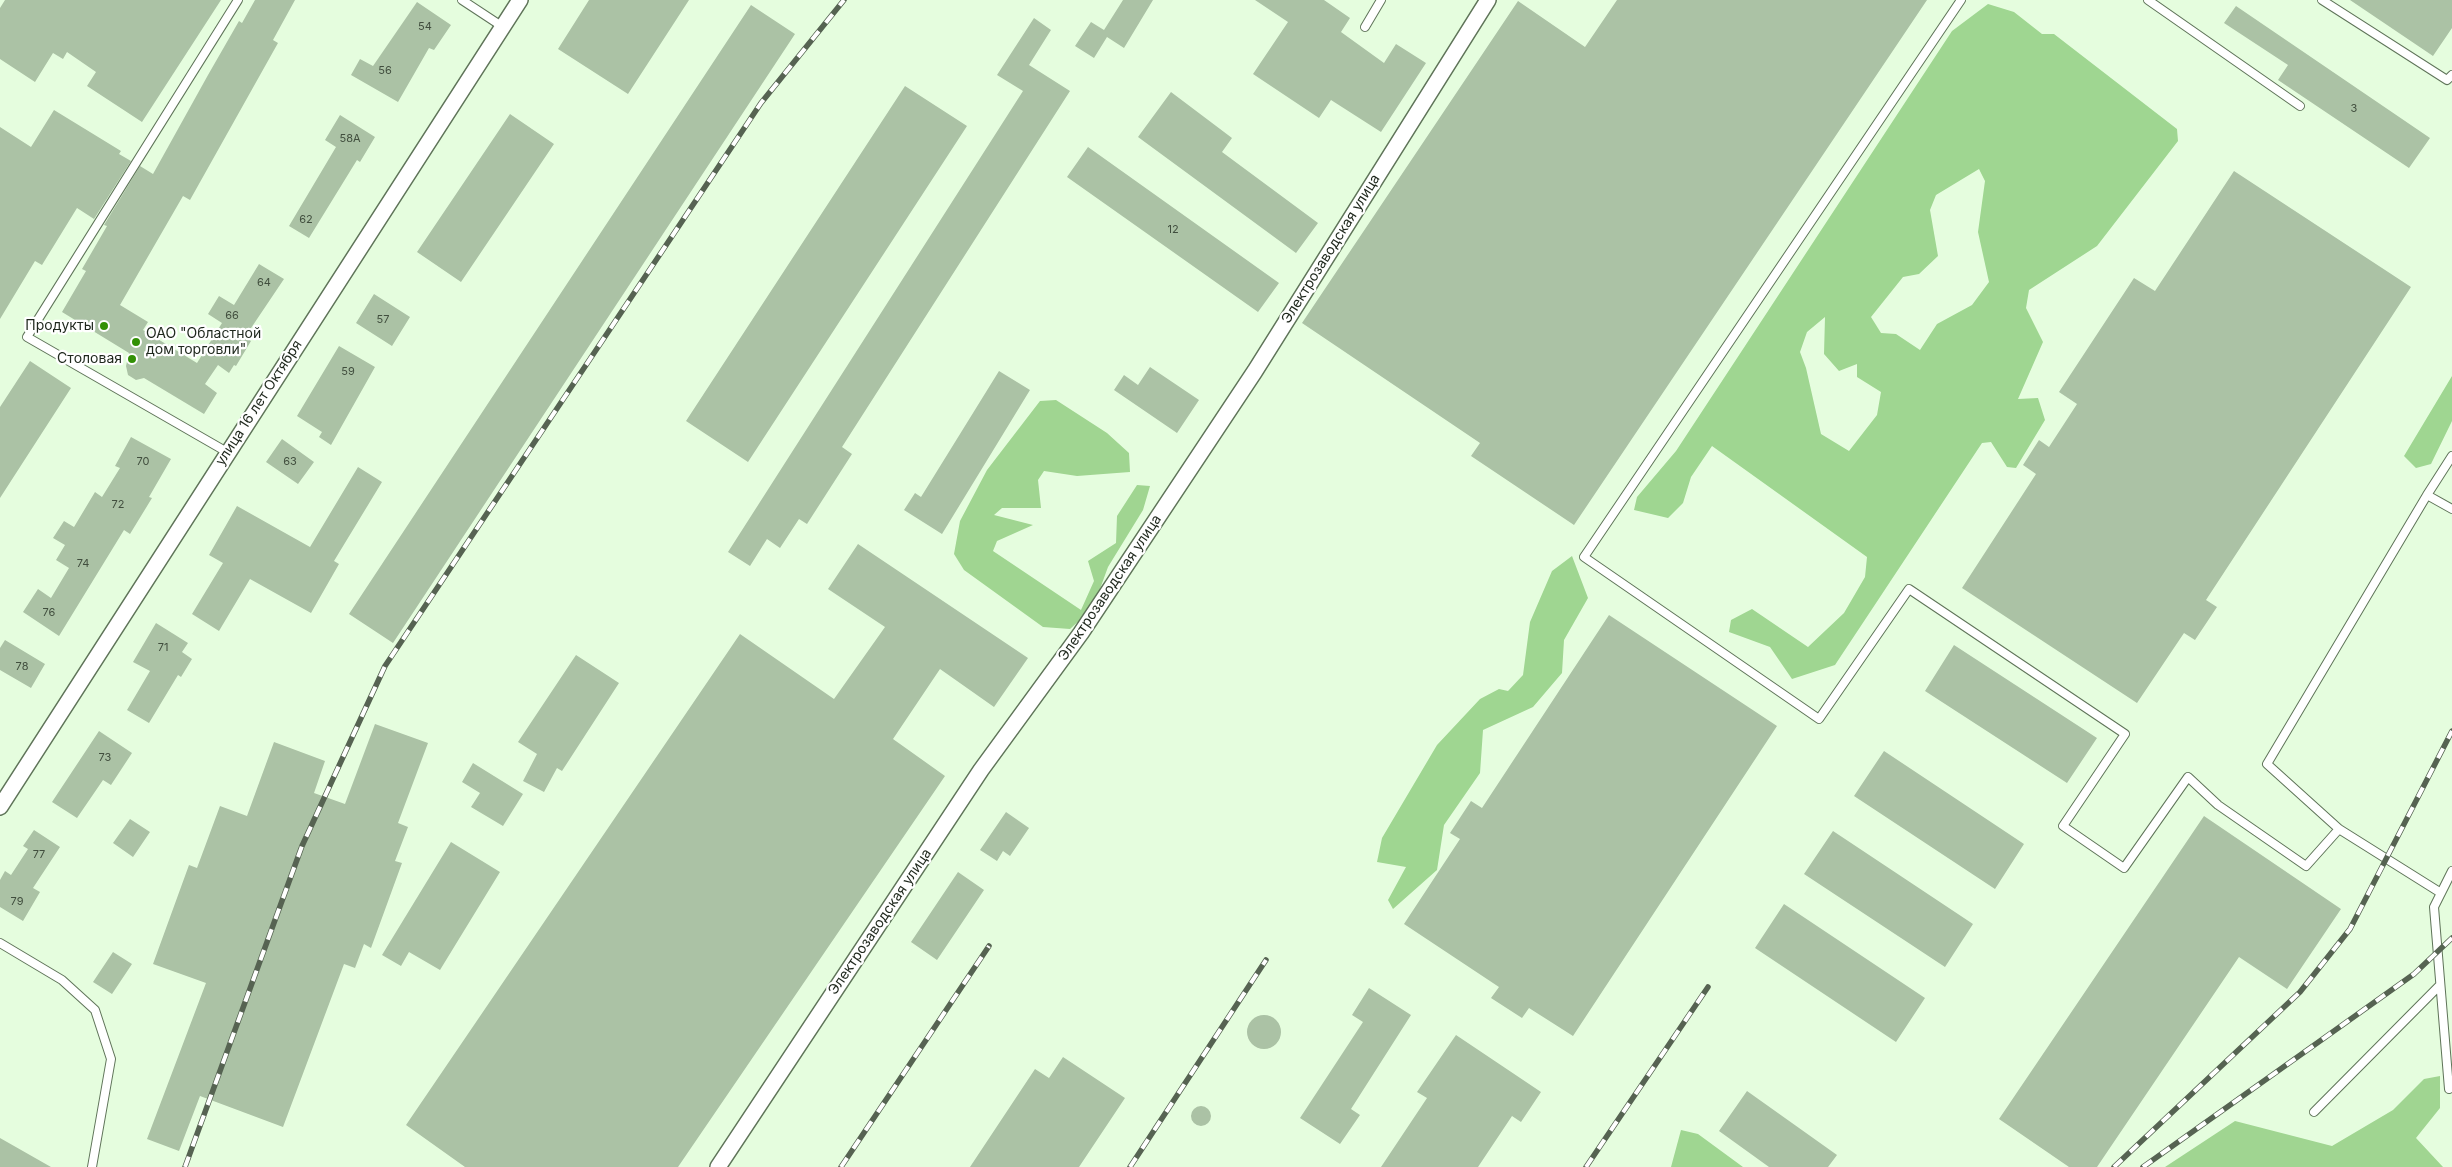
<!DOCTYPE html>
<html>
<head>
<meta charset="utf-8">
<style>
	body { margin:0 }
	canvas { display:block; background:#e5fdde }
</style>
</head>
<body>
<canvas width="2452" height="1167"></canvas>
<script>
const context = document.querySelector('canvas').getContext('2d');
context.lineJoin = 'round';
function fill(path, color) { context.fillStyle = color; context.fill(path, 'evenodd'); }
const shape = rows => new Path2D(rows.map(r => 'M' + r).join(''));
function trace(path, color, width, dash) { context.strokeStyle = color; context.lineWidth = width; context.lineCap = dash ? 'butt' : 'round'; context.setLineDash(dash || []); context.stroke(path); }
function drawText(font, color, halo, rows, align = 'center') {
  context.font = font + ' Inter,sans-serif'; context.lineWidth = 4.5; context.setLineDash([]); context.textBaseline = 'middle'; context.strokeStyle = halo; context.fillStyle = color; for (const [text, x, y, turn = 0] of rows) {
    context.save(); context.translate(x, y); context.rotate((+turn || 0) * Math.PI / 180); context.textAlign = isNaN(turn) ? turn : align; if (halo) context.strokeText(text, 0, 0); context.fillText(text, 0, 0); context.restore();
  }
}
fill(shape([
	[1056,400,1107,433,1129,453,1130,472,1077,476,1044,471,1038,480,1041,508,1002,508,994,515,1033,525,997,541,993,551,1081,610,1094,581,1088,561,1116,543,1117,516,1137,485,1150,486,1143,510,1108,567,1093,608,1070,629,1043,627,964,570,954,554,960,521,987,470,1040,401],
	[2440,1076,2440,1108,2416,1138,2443,1167,2165,1167,2235,1121,2332,1146,2393,1110,2424,1079]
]), '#a0d591');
fill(shape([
	[1988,4,2014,12,2042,34,2054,34,2177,129,2178,141,2097,246,2029,290,2026,308,2043,342,2018,399,2038,398,2045,420,2016,468,2007,467,1991,442,1982,443,1835,665,1792,679,1770,647,1729,632,1731,620,1752,609,1808,647,1844,613,1865,577,1867,557,1712,446,1691,477,1683,503,1668,518,1634,510,1637,497,1676,451,1952,31],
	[1979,169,1985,181,1978,232,1989,282,1972,305,1937,324,1920,350,1896,334,1881,333,1871,317,1903,277,1919,274,1938,256,1930,210,1936,195],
	[1825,317,1824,354,1839,371,1857,364,1857,377,1881,392,1877,415,1849,451,1821,434,1806,368,1800,352,1807,332],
	[2452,376,2452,421,2431,464,2416,468,2404,456],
	[1572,556,1588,598,1564,640,1562,673,1533,707,1483,730,1480,773,1444,825,1437,870,1393,909,1388,900,1406,867,1377,862,1382,838,1437,745,1480,699,1499,689,1508,691,1523,675,1530,622,1552,571],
	[1681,1130,1698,1134,1743,1167,1671,1167]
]), '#9fd691');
fill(shape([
	[5,0,221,0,142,122,87,86,96,72,67,52,63,59,53,53,35,82,0,59,0,8],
	[255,0,295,0,273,40,278,43,190,200,183,196,120,305,148,322,143,330,197,363,222,323,208,314,219,296,234,305,259,264,284,279,245,337,251,341,236,366,234,365,229,373,218,365,205,384,217,393,204,414,144,378,136,380,128,375,126,366,129,353,62,312,86,271,82,269,107,226,104,225,140,166,153,174,208,75,239,21,242,23],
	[589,0,689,0,628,94,558,49],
	[1123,0,1153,0,1124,48,1107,37,1094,58,1075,46,1091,22,1104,30],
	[1255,0,1324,0,1350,18,1341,32,1384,63,1396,44,1426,63,1381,132,1331,100,1319,118,1253,74,1288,22],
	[1617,0,1927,0,1574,525,1471,456,1480,443,1302,323,1518,1,1585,47],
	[2350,0,2452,0,2452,28,2433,56],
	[417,2,451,25,434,50,429,48,398,102,351,75,360,59,373,66],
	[751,5,795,34,393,643,349,614],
	[2236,6,2430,138,2409,168,2278,80,2288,65,2224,23],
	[1034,18,1051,30,1029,65,1070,91,842,447,852,454,807,524,799,519,780,548,767,539,750,566,728,552,1023,91,997,75],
	[905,86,967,126,748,462,686,421],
	[1171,92,1232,138,1222,152,1318,223,1296,253,1138,137],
	[54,110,121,151,119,154,131,161,94,219,77,208,42,265,35,261,0,319,0,127,31,147],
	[510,114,554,144,461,282,417,252],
	[340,115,375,137,360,162,357,160,309,238,289,226,336,147,325,140],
	[1088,147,1279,283,1258,312,1067,177],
	[2234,171,2411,287,2206,600,2217,607,2195,640,2184,633,2137,703,1962,588,2036,474,2023,465,2039,440,2049,447,2077,404,2059,392,2134,278,2155,291],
	[374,294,410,317,392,346,356,323],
	[339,346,375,367,331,445,319,437,322,432,297,416],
	[30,361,71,388,0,498,0,407],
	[1150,367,1199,400,1177,433,1114,390,1124,375,1138,385],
	[999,371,1030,390,942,534,904,510,915,493,921,497],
	[131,437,171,459,149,497,152,498,130,534,124,530,59,636,23,612,38,589,51,598,69,568,56,560,65,545,53,538,64,521,74,527,95,492,102,497,120,468,115,466],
	[282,439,314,462,298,484,266,462],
	[358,467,382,482,334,561,339,564,311,613,250,579,219,631,192,614,223,563,209,555,237,506,310,547],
	[858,544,1028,658,994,707,940,669,893,739,945,776,678,1167,465,1167,406,1125,740,634,834,699,885,627,828,589],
	[1609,615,1777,726,1573,1036,1529,1008,1522,1018,1491,998,1499,987,1404,924,1460,839,1450,833,1471,801,1482,808],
	[156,623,188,643,182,652,192,659,181,677,178,675,149,723,127,710,150,671,133,662],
	[5,640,45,664,31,688,0,670,0,648],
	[1954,645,2097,738,2067,783,1925,691],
	[576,655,619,683,562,771,557,768,544,792,523,781,537,754,518,742],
	[375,724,428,743,398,823,408,827,395,861,402,863,371,948,364,944,355,968,344,964,283,1127,200,1096,179,1151,147,1139,206,983,153,964,189,865,197,868,220,806,247,816,274,742,325,761,314,793,345,804],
	[99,731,132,753,111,785,103,780,77,818,52,802],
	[1884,751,2024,844,1995,889,1854,796],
	[473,763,523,794,503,826,471,807,480,793,462,782],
	[1006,812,1029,828,1010,856,1003,851,997,861,980,850],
	[2204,816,2341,909,2287,989,2239,957,2097,1167,2069,1167,1999,1119],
	[130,819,150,832,133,857,113,843],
	[34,830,60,847,33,888,40,892,23,921,0,907,0,880,5,871,11,875,28,849,23,846],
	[1833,831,1973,924,1945,967,1804,874],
	[451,842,500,872,440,970,409,952,401,966,382,955],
	[958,872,984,890,937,960,911,942],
	[1784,904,1925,998,1896,1042,1755,948],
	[113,952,132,964,112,994,93,982],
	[1369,988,1411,1015,1351,1109,1360,1115,1340,1144,1300,1118,1363,1022,1352,1015],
	'1247 1032a17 17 0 1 1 34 0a17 17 0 1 1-34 0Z',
	[1456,1035,1541,1092,1521,1122,1512,1116,1478,1167,1381,1167,1427,1098,1417,1092],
	[1063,1057,1125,1098,1079,1167,970,1167,1035,1069,1049,1078],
	[1747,1091,1837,1155,1828,1167,1769,1167,1719,1131],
	'1191 1116a10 10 0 1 1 20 0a10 10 0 1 1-20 0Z',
	[0,1138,51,1167,0,1167]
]), '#abc2a5');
const service = shape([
	[462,0,503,27],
	[1961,0,1584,557,1819,719,1909,589,2125,734,2063,826,2124,868,2188,777,2218,805,2306,866,2339,829],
	[2148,0,2300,106],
	[2322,0,2447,80,2452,75],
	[1365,27,1381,0],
	[227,452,27,337,238,0],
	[2427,495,2452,456],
	[2441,893,2339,829,2267,764,2427,495,2452,509],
	[0,943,62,980,95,1010,111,1059,92,1167],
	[2449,1089,2434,907,2452,871],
	[2314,1112,2440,985]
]);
const minor = shape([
	[0,807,520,0],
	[718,1167,981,770,1081,633,1255,371,1488,0]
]);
trace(service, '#5f7459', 10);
trace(minor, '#5f7459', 18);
trace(service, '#fff', 8);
trace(minor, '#fff', 15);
const rail = shape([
	[185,1167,302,846,385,666,761,103,844,0],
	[841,1167,989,946],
	[1130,1167,1266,960],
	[1586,1167,1708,987],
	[2114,1167,2300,992,2350,929,2452,731],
	[2143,1167,2414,974,2452,938]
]);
trace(rail, '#566352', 5.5);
trace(rail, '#fff', 4, [11]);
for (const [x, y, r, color] of [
	[104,326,5,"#329005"],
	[136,342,5,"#329005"],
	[132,359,5,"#329005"]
]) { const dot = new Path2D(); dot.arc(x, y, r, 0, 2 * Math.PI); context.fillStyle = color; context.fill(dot); trace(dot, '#fff', 2); }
drawText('11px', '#414e3e', null, [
	["54",425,27],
	["56",385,71],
	["3",2354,109],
	["58А",350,139],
	["62",306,220],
	["12",1173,230],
	["64",264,283],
	["66",232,316],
	["57",383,320],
	["59",348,372],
	["70",143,462],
	["63",290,462],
	["72",118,505],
	["74",83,564],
	["76",49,613],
	["71",163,648],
	["78",22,667],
	["73",105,758],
	["77",39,855],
	["79",17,902]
]);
drawText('14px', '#1e271c', '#fff', [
	["Электрозаводская улица",1331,249,-58],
	["улица 16 лет Октября",259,403,-57],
	["Электрозаводская улица",1110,588,-56],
	["Электрозаводская улица",880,922,-56]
]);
drawText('14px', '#1e271c', '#fff', [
	["Продукты",94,326],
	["ОАО \"Областной",146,334,"left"],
	["дом торговли\"",146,350,"left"],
	["Столовая",122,359]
], 'right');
</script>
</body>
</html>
